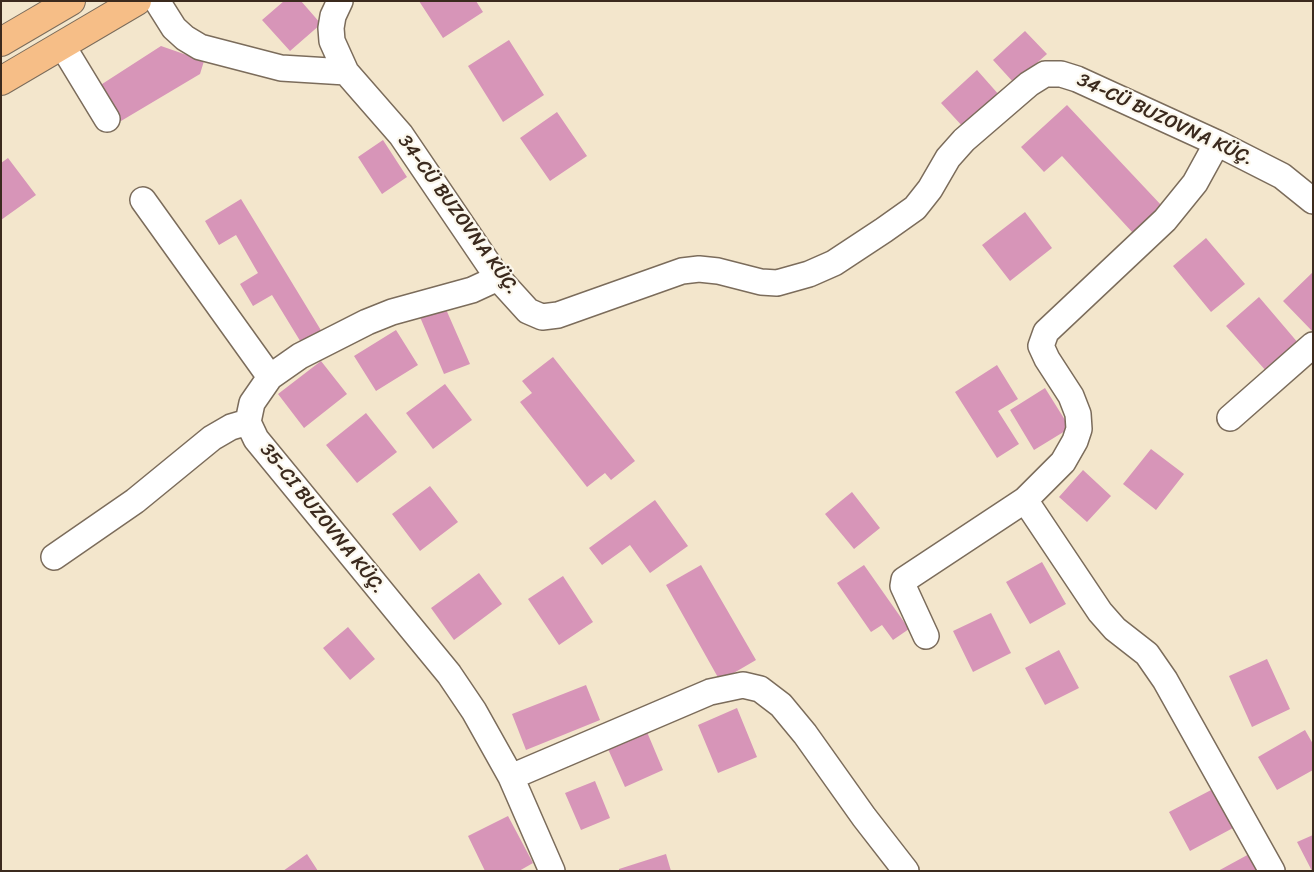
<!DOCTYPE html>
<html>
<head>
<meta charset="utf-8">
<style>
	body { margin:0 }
	#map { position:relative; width:1314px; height:872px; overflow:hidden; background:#f3e6cc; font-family:Sriracha,sans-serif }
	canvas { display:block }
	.frame { position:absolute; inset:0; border:2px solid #3b2a1e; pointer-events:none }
</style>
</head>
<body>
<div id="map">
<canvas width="1314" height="872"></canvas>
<div class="frame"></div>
</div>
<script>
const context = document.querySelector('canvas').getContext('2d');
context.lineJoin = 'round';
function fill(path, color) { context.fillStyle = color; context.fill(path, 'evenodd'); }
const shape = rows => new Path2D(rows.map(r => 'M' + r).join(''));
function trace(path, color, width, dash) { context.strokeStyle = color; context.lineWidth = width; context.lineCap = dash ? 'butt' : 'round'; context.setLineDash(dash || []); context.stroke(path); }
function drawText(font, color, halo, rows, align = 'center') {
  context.font = font + ' Sriracha,sans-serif'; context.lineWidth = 4.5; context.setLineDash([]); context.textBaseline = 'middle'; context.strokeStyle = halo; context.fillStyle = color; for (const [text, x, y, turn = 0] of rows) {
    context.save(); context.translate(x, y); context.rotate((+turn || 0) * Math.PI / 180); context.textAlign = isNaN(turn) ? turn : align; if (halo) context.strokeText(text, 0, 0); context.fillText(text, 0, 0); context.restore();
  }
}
fill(shape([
	[284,1,301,1,321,24,290,51,262,20],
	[419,1,476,1,483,12,443,38],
	[1025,31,1047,54,1014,83,993,60],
	[509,40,544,95,503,122,468,66],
	[161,46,204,61,200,74,121,121,99,86],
	[977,70,1000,96,964,128,941,103],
	[1067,105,1162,206,1133,233,1062,156,1044,172,1021,147],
	[557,112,587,156,550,181,520,138],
	[383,140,407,177,382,194,358,157],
	[8,158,36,195,1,220,1,163],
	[241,199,322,332,302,344,272,295,253,306,240,284,258,273,236,235,219,245,205,221],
	[1025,212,1052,248,1010,281,982,245],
	[1206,238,1245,284,1211,312,1173,266],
	[1313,272,1313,332,1283,301],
	[1259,297,1299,344,1267,372,1226,326],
	[445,307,470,364,444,374,420,317],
	[396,330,418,365,376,391,354,356],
	[553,357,635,461,611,480,605,473,587,487,520,402,532,393,522,381],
	[321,361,347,394,304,428,278,394],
	[997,365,1018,399,998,411,1019,444,997,458,955,392],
	[445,384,472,420,433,449,406,413],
	[1045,388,1070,428,1034,450,1010,410],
	[366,413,397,452,357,483,326,445],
	[1151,449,1184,474,1156,510,1123,484],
	[1083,470,1111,496,1087,522,1059,497],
	[430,486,458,522,420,551,392,514],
	[852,492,880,528,854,549,825,514],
	[655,500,688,546,650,573,630,545,602,565,589,548],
	[1042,562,1066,604,1030,624,1006,582],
	[701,565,756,660,720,681,666,585],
	[864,565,909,629,893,640,882,625,871,632,837,583],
	[479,573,502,604,454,640,431,608],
	[563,576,593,622,559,645,528,599],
	[991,613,1011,653,973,672,953,631],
	[348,627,375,659,350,680,323,648],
	[1059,650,1079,688,1045,705,1025,668],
	[1267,659,1290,709,1252,727,1229,676],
	[586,685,600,720,526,750,512,714],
	[737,708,757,757,718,773,698,725],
	[1305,730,1313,744,1313,770,1277,790,1258,757],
	[647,732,663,770,625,787,608,749],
	[595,781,610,818,581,830,565,793],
	[1213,789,1233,828,1190,851,1169,812],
	[508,816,533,863,519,871,485,871,468,836],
	[1313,835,1313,871,1312,871,1297,842],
	[1251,853,1260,871,1218,871],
	[307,854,318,871,283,871],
	[666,854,671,871,619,871,619,869]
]), '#d795b8');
const minor = shape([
	[157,1,174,28,185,38,200,47,281,68,346,72,401,135,498,278,528,311,542,317,558,315,682,271,699,269,718,271,761,282,777,283,809,274,834,263,884,230,915,208,930,189,948,158,964,140,1029,84,1045,74,1061,74,1077,79,1217,143,1282,176,1313,201],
	[340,1,333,16,331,28,332,41,346,72],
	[62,45,107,119],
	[143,200,270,377],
	[498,278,472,290,392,312,367,322,300,356,270,377,252,403,248,422,256,439,449,674,474,711,511,777,552,871],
	[1230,418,1313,345],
	[1025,500,1100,612,1115,629,1147,654,1165,680,1272,871],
	[54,557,135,501,212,438,231,427,248,422],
	[926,636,903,586,904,580,1025,500,1063,462,1075,441,1079,429,1078,414,1071,396,1047,359,1041,346,1046,332,1165,220,1195,183,1217,143],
	[511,777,710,692,743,685,760,689,781,705,805,734,864,817,906,871]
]);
const major = shape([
	[1,42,71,1],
	[1,81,137,1]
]);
trace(minor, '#7b6c5b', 28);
trace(major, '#7b6c5b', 30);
trace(minor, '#fff', 25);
trace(major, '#f6be87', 28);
drawText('19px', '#3b2a1e', '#fbf7ec', [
	["34-CÜ BUZOVNA KÜÇ.",1165,120,25],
	["34-CÜ BUZOVNA KÜÇ.",458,215,54],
	["35-CI BUZOVNA KÜÇ.",322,519,51]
]);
</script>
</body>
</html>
